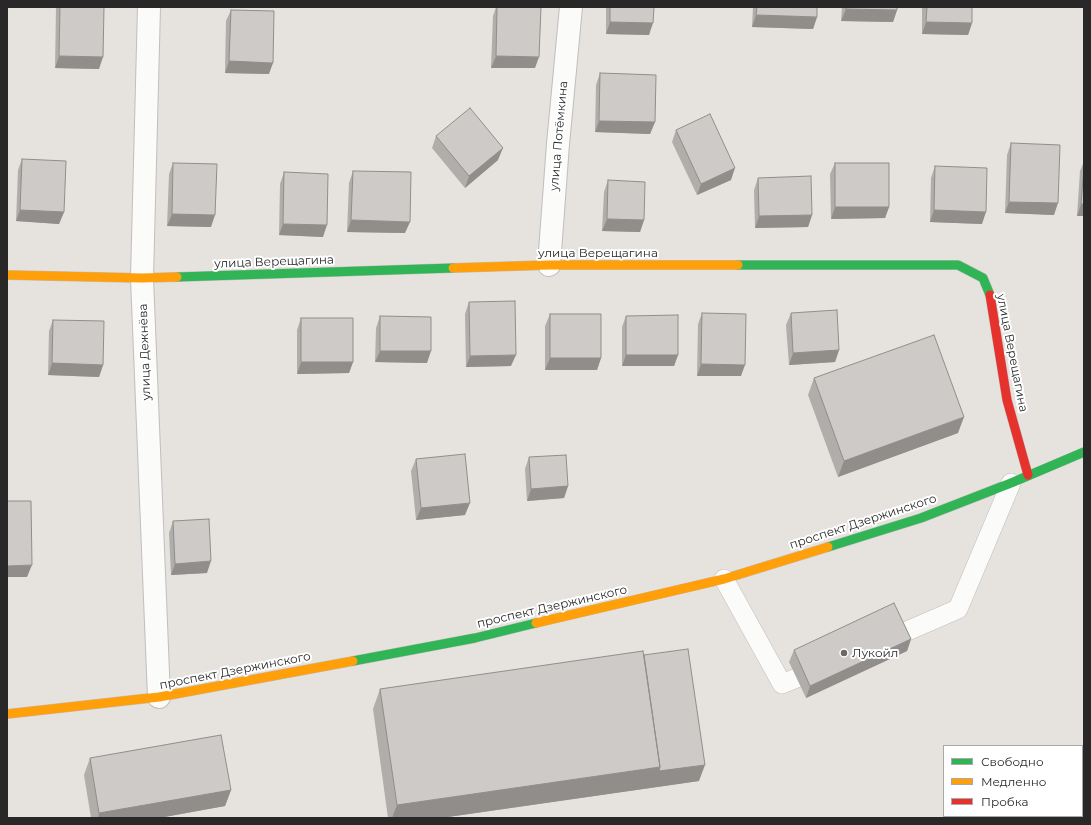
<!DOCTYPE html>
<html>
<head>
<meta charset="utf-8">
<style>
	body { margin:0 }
	#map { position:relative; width:1091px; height:825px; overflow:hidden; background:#e6e2de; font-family:Montserrat,sans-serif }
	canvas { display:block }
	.frame { position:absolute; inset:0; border:8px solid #282828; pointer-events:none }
	.legend { position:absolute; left:943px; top:745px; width:140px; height:72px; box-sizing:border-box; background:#fff; border:1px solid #a9a9a9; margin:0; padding:5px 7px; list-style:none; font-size:12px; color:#282828 }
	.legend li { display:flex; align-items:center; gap:8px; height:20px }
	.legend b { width:20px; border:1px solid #a9a9a9 }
</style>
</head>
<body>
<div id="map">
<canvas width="1091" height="825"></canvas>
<div class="frame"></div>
<ul class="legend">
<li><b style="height:5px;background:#30b455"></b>Свободно</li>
<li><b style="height:5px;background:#ff9f0a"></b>Медленно</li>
<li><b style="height:5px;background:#e5322d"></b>Пробка</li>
</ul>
</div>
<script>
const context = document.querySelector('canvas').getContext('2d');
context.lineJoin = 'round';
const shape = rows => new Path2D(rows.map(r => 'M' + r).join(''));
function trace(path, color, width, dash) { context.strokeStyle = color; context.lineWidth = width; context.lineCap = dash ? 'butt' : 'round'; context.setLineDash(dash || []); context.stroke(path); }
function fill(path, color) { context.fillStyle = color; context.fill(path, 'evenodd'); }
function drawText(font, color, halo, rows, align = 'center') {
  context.font = font + ' Montserrat,sans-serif'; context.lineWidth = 4; context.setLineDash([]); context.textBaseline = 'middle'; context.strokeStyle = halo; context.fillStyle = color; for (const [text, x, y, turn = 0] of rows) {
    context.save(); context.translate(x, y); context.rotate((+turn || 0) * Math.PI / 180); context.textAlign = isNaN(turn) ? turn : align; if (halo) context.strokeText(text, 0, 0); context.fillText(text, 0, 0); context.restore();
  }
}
const lane = shape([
	[724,579,782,684,821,668],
	[884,641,958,609,1011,483]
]);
const street = shape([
	[149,7,142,278,159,697],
	[549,265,558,144,571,7]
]);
const fast = shape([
	[738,265,958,265,983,278,990,295],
	[177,277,453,268],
	[828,547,921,518,1011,483,1084,452],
	[353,661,475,638,536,623]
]);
const slow = shape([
	[453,268,549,265,738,265],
	[7,275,142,278,177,277],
	[536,623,724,579,828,547],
	[7,714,159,697,353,661]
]);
const jam = shape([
	[990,295,1007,400,1028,475]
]);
trace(lane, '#c0bebf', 20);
trace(street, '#c0bebf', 24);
trace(fast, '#c0bebf', 10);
trace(slow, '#c0bebf', 10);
trace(jam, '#c0bebf', 10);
trace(lane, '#fbfbfa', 19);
trace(street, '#fbfbfa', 22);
trace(fast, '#30b455', 9);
trace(slow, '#ff9f0a', 9);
trace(jam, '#e5322d', 9);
fill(shape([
	[56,7,104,7,99,69,55,68],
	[496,7,541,7,535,68,491,68,493,16],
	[606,7,654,7,649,35,606,34],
	[753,7,817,7,817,17,813,29,752,27],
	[842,7,897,7,897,10,893,22,841,21],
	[922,7,972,7,972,23,968,35,922,34],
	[231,10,269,74,225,73,226,21],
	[600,73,655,122,650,134,595,132,596,85],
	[676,130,731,180,697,195,672,142],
	[436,136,498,160,465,188,432,148],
	[1011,143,1054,215,1005,213,1007,155],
	[22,159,64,212,59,224,16,221,18,170],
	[1084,161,1084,216,1077,216,1080,171],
	[173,163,211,227,167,226,169,174],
	[835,163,889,207,885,218,831,219,830,174],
	[935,166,982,224,930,222,931,178],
	[353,171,405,233,347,232,349,183],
	[284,172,323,237,279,235,280,184],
	[758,178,812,215,808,227,755,228,754,190],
	[608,180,644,220,640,232,602,231,604,192],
	[469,302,511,366,466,367,465,314],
	[702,313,741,376,697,376,698,324],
	[791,313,839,350,835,362,789,365,786,325],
	[550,314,601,358,597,370,545,370,545,326],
	[380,316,427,363,375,362,376,328],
	[626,316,678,355,674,366,622,366,622,327],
	[301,318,353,362,349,373,297,374,297,330],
	[53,320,103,365,99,377,48,375,49,331],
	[814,378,958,433,838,477,808,395],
	[529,457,568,486,564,498,527,501,525,469],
	[416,459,465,515,416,520,411,471],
	[173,521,207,573,171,575,169,533],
	[911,639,907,651,806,698,789,662,794,650],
	[644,655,699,781,441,818,388,818,373,709,380,689],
	[90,758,231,790,225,806,159,818,91,818,84,775]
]), '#b0aeab');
fill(shape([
	[846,9,897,10,893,22,841,21],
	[756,15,817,17,813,29,752,27],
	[610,22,653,23,649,35,606,34],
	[926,22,972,23,968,35,922,34],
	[59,56,103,57,99,69,55,68],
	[496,56,539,57,535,68,491,68],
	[229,61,273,63,269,74,225,73],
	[599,121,655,122,650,134,595,132],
	[503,148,498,160,465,188,469,176],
	[735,168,731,180,697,195,701,184],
	[1009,202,1058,203,1054,215,1005,213],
	[1081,204,1084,204,1084,216,1077,216],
	[835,207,889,207,885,218,831,219],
	[20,210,64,212,59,224,16,221],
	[934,210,986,212,982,224,930,222],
	[172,214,215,215,211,227,167,226],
	[812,215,808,227,755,228,759,216],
	[607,219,644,220,640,232,602,231],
	[351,220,410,222,405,233,347,232],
	[283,224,327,225,323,237,279,235],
	[839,350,835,362,789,365,793,353],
	[380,351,431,351,427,363,375,362],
	[516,355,511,366,466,367,470,356],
	[626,355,678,355,674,366,622,366],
	[550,358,601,358,597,370,545,370],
	[301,362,353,362,349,373,297,374],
	[52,363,103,365,99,377,48,375],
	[701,364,745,365,741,376,697,376],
	[964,417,958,433,838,477,844,461],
	[568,486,564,498,527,501,531,489],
	[470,503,465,515,416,520,421,508],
	[211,561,207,573,171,575,175,564],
	[32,565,27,577,7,577,7,566],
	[911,639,907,651,806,698,810,686],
	[705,765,699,781,441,818,392,818,397,805,660,767],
	[231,790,225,806,159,818,98,818,99,813]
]), '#908d8b');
const building = shape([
	[60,7,104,7,103,57,59,56,60,7],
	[497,7,541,7,539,57,496,56,497,7],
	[610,7,654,7,653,23,610,22,610,7],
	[757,7,817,7,817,17,756,15,757,7],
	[846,7,897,7,897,10,846,9,846,7],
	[927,7,972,7,972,23,926,22,927,7],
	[231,10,274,11,273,63,229,61,231,10],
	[600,73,656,75,655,122,599,121,600,73],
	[470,108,503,148,469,176,436,136,470,108],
	[710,114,735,168,701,184,676,130,710,114],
	[1011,143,1060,145,1058,203,1009,202,1011,143],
	[22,159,66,161,64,212,20,210,22,159],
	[173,163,217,164,215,215,172,214,173,163],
	[835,163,889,163,889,207,835,207,835,163],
	[935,166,987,168,986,212,934,210,935,166],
	[1084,168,1084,204,1081,204,1084,168],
	[353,171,411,172,410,222,351,220,353,171],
	[284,172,328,174,327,225,283,224,284,172],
	[811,176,812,215,759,216,758,178,811,176],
	[608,180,645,182,644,220,607,219,608,180],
	[515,301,516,355,470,356,469,302,515,301],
	[837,310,839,350,793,353,791,313,837,310],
	[702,313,746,314,745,365,701,364,702,313],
	[550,314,601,314,601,358,550,358,550,314],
	[678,315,678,355,626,355,626,316,678,315],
	[380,316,431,317,431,351,380,351,380,316],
	[301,318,353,318,353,362,301,362,301,318],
	[53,320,104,321,103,365,52,363,53,320],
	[934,335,964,417,844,461,814,378,934,335],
	[465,454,470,503,421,508,416,459,465,454],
	[566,455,568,486,531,489,529,457,566,455],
	[7,501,31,501,32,565,7,566,7,501],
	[209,519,211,561,175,564,173,521,209,519],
	[894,603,911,639,810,686,794,650,894,603],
	[688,649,705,765,659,771,660,767,644,655,688,649],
	[643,651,660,767,397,805,380,689,643,651],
	[221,735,231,790,99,813,90,758,221,735]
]);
fill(building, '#cdcac7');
trace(building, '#908d8b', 1);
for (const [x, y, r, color] of [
	[844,653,4,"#6a6968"]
]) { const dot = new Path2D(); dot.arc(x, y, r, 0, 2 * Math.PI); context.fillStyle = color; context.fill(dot); trace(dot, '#fff', 1.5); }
drawText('12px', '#282828', '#fff', [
	["улица Потёмкина",559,136,-85],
	["улица Верещагина",598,253],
	["улица Верещагина",274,262,-2],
	["улица Дежнёва",145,352,-92],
	["улица Верещагина",1012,353,79],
	["проспект Дзержинского",863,522,-18],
	["проспект Дзержинского",552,607,-13],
	["проспект Дзержинского",235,671,-11]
]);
drawText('12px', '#282828', '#fff', [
	["Лукойл",852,653]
], 'left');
</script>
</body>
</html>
